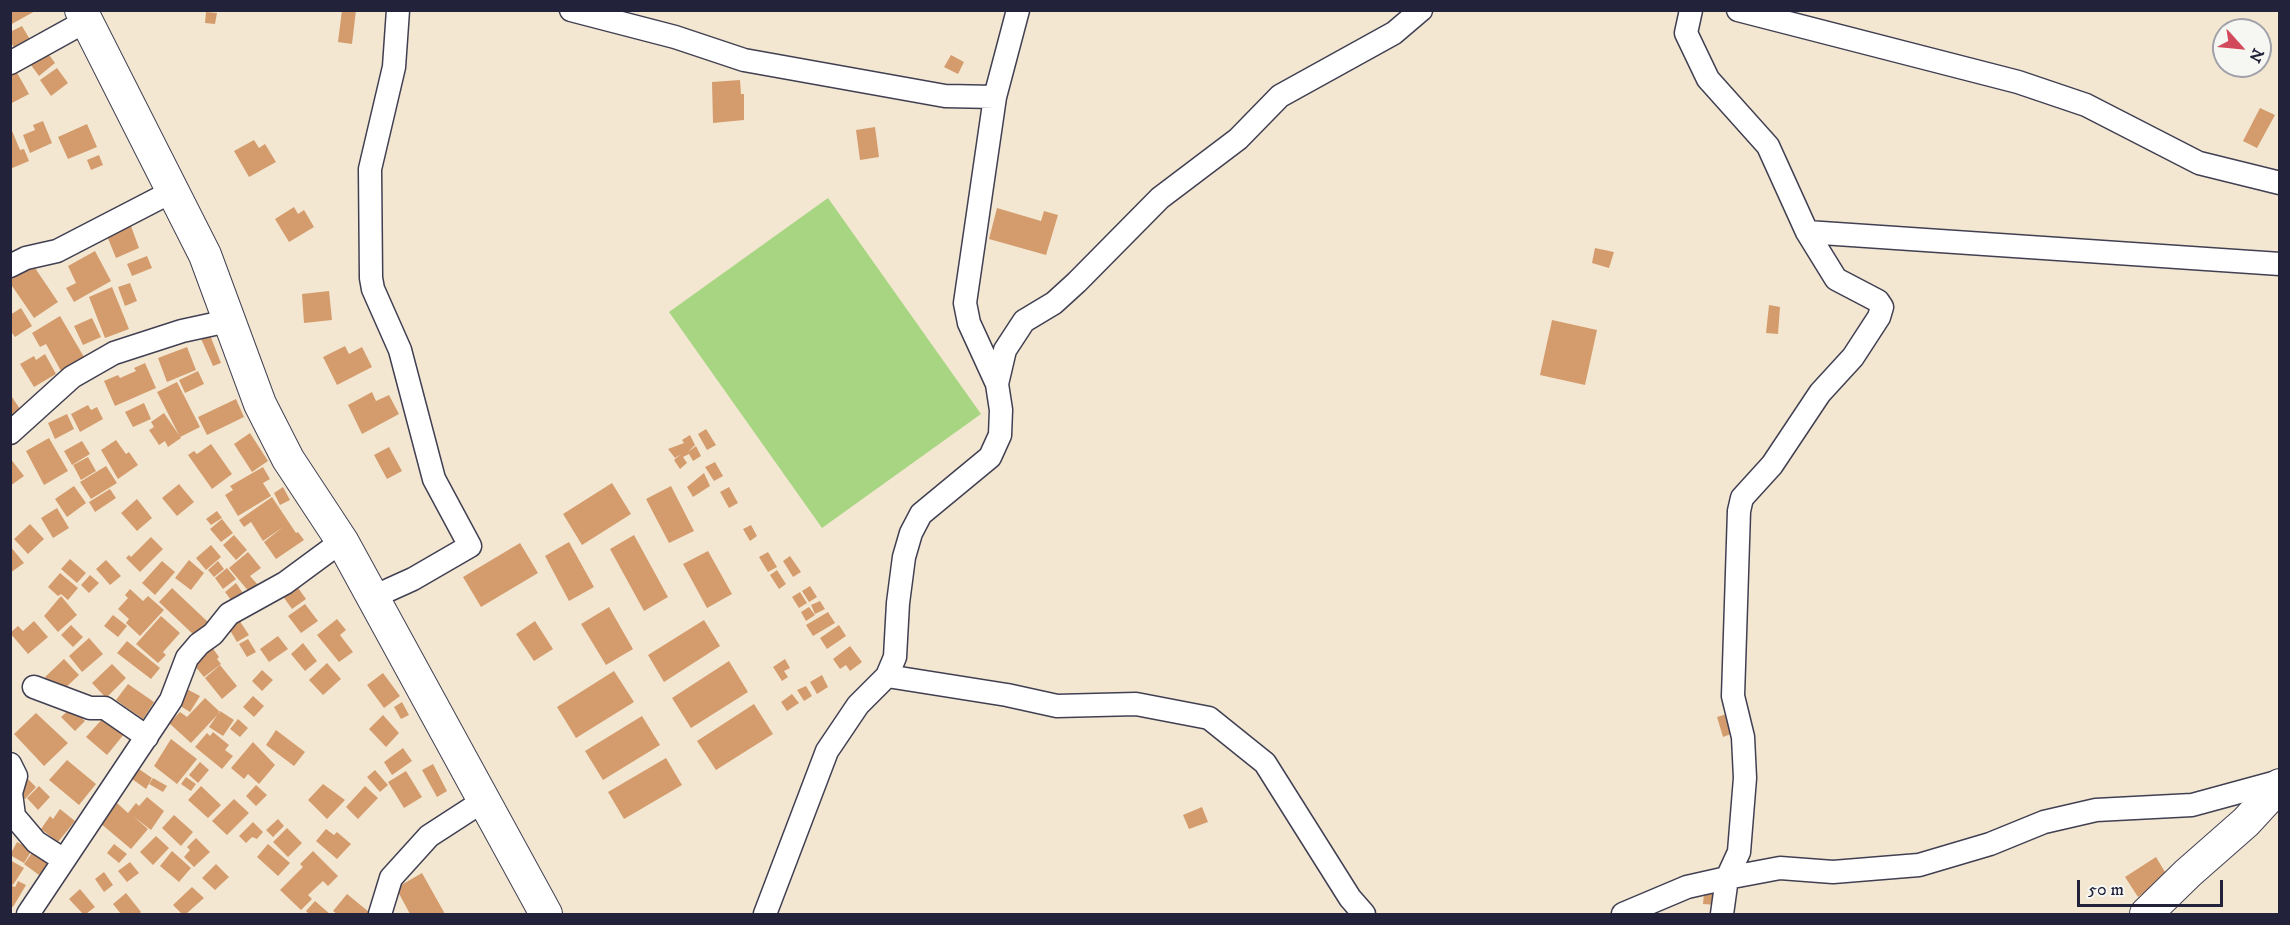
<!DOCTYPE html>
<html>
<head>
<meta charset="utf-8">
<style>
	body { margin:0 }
	#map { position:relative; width:2290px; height:925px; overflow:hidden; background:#f3e7d2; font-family:"IM FELL DW Pica",serif }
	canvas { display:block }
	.frame { position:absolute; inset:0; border:12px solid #22223b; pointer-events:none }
	.north { position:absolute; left:2212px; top:18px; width:60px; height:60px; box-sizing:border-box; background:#f6f6f2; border:2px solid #a1a1a9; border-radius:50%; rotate:117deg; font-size:16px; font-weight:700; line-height:24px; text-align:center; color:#22223b }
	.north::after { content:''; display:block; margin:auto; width:21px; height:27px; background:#d1495b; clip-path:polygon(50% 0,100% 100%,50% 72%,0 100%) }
	.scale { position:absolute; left:2077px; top:880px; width:146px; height:27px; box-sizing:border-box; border:3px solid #22223b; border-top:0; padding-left:8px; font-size:18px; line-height:21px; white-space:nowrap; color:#22223b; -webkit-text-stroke:4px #f6f6f2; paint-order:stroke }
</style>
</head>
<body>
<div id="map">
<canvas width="2290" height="925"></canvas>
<div class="frame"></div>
<div class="north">N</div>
<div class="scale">50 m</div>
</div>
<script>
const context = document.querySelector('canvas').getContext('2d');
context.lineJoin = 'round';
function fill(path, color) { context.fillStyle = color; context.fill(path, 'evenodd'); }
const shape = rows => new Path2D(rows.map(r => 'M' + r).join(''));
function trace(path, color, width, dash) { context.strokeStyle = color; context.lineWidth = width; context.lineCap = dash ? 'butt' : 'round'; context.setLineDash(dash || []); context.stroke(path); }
fill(shape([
	[828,198,981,414,822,528,669,312]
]), '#a8d582');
fill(shape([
	[10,10,37,10,10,25],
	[342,10,356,10,352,44,338,42],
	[206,12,217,13,215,24,205,23],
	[22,26,32,43,17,52,10,41,10,32],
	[44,48,55,63,39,76,28,61],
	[951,55,964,62,958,74,944,67],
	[57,68,68,83,51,96,40,80],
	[16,71,29,94,10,104,10,74],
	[740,80,741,94,744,94,744,120,713,123,712,82],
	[2260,108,2275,115,2257,148,2243,141],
	[43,121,52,143,30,153,23,135,35,130,33,125],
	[87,124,97,147,68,159,58,137],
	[10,126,20,150,24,149,29,161,10,169],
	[875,127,879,157,860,160,856,130],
	[254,140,259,148,265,144,276,162,249,177,234,151],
	[99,155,103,165,91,170,87,160],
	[294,207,298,214,304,210,314,227,289,242,275,219],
	[997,208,1041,221,1044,211,1058,215,1046,255,989,239],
	[131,226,139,248,116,258,107,236],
	[1595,248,1614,252,1609,268,1592,263],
	[95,251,111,281,74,302,66,288,76,283,68,266],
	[147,256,152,268,132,276,127,264],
	[33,265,58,302,34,318,10,283,10,272],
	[130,283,137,301,125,306,118,287],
	[112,287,129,329,105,338,89,297],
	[329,291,332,320,304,323,302,294],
	[1769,305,1780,307,1778,334,1766,333],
	[21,308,32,326,15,337,10,330,10,315],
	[60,316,84,357,61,371,46,344,40,347,32,333],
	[92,318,101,337,83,345,74,326],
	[1552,320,1597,330,1585,385,1540,375],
	[208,330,221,363,213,366,199,334],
	[345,346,349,354,362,347,372,367,337,385,323,357],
	[187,347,196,370,167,382,158,358],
	[45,354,56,374,34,387,20,364,34,356,36,360],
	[145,363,156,388,115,406,104,381,118,375,120,378,136,371,134,368],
	[198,371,204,384,185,393,179,380],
	[177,382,200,427,180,437,157,392],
	[372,392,376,401,389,395,399,414,362,434,348,405],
	[10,394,24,415,10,425],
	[236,399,244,417,207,435,198,417],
	[144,403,151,419,133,427,125,412],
	[88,405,91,410,97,407,103,419,80,432,71,414],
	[164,413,181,438,168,447,165,441,159,445,149,430,154,427,151,422],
	[67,414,74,429,55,439,48,423],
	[706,429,716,445,707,450,698,434],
	[250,433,268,461,252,472,234,444],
	[690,435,695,445,688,452,696,446,701,456,693,461,689,454,683,457,687,463,680,469,674,460,681,454,675,458,668,449,684,443,682,440],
	[49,438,68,471,44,485,26,451],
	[116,440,126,454,129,452,138,465,118,479,101,450],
	[82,441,90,454,72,465,64,451],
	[211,444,232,474,212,489,188,455,194,451,197,454],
	[389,447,402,471,387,479,374,455],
	[88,457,96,471,81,480,73,465],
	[10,458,24,476,10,486],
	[715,462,723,476,714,481,705,467],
	[106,466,117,483,91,499,80,482],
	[263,467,270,479,263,483,271,496,238,516,225,495,233,490,230,486],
	[704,473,710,486,693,497,687,487],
	[612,483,631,514,582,545,563,514],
	[179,484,194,502,177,516,162,498],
	[74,486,86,503,67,517,55,499],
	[671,486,694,531,669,543,646,499],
	[283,487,290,500,280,505,274,493],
	[729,487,738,503,729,508,720,492],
	[110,489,116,498,95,512,89,502],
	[272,497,296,533,298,532,304,540,276,559,264,542,283,527,263,541,251,522,244,527,239,520],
	[137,499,152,518,137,531,121,513],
	[57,508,69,528,53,538,41,518],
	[217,511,222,518,211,525,206,519],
	[222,519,233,533,221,542,210,529],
	[30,524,44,539,28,554,14,539],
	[751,525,757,536,750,541,743,529],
	[234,535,247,550,236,560,223,545],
	[634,535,668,597,644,611,610,549],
	[151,537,163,549,140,572,126,558,129,555,131,557],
	[569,542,594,587,569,601,545,556],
	[520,543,538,573,481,607,463,577],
	[211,545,221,557,206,570,196,558],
	[10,546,24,563,10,573],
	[708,551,732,594,707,608,683,564],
	[248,552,261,568,250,576,259,586,250,593,229,568],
	[768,552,777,567,768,572,759,557],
	[790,556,801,572,793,577,783,561],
	[70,559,86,573,77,583,61,569],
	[106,560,121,576,110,585,96,569],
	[189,560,204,573,191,590,175,578],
	[162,561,175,572,155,595,142,583],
	[218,561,224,569,214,577,208,570],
	[227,568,236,579,223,589,215,578],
	[777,570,786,584,779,589,770,575],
	[60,573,78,588,68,600,61,594,58,596,48,587],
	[90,575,99,583,89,593,81,585],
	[236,583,245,596,234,604,225,592],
	[296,585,306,599,292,609,282,595],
	[810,586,817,597,809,602,802,591],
	[172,588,209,623,196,637,159,602],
	[130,589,143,601,148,596,164,610,140,636,126,623,129,619,118,609,128,598,125,595],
	[800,592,807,603,799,608,792,597],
	[61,596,77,615,58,632,44,616],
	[820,601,825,609,815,614,811,605],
	[305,604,318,621,301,633,288,616],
	[609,607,633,649,606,665,581,624],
	[809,607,815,615,806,621,801,612],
	[828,612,835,623,813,636,806,625],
	[113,615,127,626,118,637,104,626],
	[161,616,180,633,163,652,166,655,158,663,136,644],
	[337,619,346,630,340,635,353,652,339,662,317,635],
	[239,620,249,635,237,642,228,627],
	[704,620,720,646,664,682,648,655],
	[34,621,48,637,28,654,10,633,18,626,23,631],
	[535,621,553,649,534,661,516,634],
	[71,625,83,637,73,647,61,635],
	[839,625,846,636,827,649,820,638],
	[278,636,288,649,269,662,260,649],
	[89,638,103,654,82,672,69,656],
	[248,639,256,652,247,657,239,644],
	[127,641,160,668,151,679,117,653],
	[209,643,219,657,217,659,221,664,204,677,189,659],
	[303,643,317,661,305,671,291,654],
	[850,646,862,662,850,671,846,665,840,669,833,659],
	[64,659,79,675,60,693,45,677],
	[785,659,790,668,784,671,788,677,782,681,773,667],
	[729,661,748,692,691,728,672,698],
	[327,663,341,679,323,695,309,680],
	[112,664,126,678,106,698,92,683],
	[220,665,237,686,222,699,205,678],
	[262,670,273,680,262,691,252,681],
	[614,671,634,702,576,738,557,707],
	[383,673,400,696,384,708,367,685],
	[822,675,828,687,817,694,810,682],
	[128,684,154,702,143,719,116,700],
	[806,686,812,696,804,701,797,690],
	[183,687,200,696,190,712,174,702],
	[792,694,799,703,787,711,781,702],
	[253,696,264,706,254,717,243,707],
	[205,698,220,712,191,743,169,723,180,712,187,717],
	[402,702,409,715,401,719,394,707],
	[754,704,773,734,716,770,697,741],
	[71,708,85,721,75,731,61,717],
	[220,711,234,720,223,736,209,727],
	[36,713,68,743,44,766,14,734],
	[1730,713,1736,732,1723,737,1717,717],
	[383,715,399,733,386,747,369,729],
	[105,716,125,733,107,755,86,737],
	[642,716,660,745,603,780,585,751],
	[238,719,248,728,240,737,230,729],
	[276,730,305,752,294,766,266,745],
	[213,732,229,745,225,750,233,756,222,769,195,747,207,733,210,736],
	[171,739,197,759,177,784,154,766],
	[253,742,275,765,259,784,248,774,244,779,231,768],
	[403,748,412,761,392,775,384,762],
	[666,758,682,785,624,819,608,792],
	[67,760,96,784,79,805,49,780],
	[200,762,209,770,198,783,189,775],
	[433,764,447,791,437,797,422,770],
	[139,769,152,778,146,789,132,779],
	[375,770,388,785,380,792,367,777],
	[406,771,422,797,404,808,388,782],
	[186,777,196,784,191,791,181,784],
	[27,778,36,787,25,799,16,790],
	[153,778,167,786,163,792,149,784],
	[323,784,345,800,327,819,308,800],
	[256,785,267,795,256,806,246,796],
	[39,786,50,797,38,810,27,798],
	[201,786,221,805,208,818,188,800],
	[365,786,378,798,358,819,346,807],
	[147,797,164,811,151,830,133,816,148,829,131,849,100,823,117,803,128,813,136,803,139,806],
	[234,799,249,813,227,835,212,821],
	[1202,807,1208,822,1189,829,1183,815],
	[60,809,75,821,58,842,41,829,50,816,53,819],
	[174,815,193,832,181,846,162,828],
	[278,819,284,826,273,837,266,830],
	[253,822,263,832,257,839,252,837,246,843,239,836],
	[287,828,302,843,288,857,273,842],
	[326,829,334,835,337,832,351,844,337,859,316,841],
	[156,836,169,848,153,865,140,852],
	[196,838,210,852,194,867,184,857,190,850,187,847],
	[17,842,32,850,24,863,10,855],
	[114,844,127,854,119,863,107,853],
	[268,844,290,863,278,876,257,857],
	[34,850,49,862,39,875,24,864],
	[172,851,191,868,179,882,160,866],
	[313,851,338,876,328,886,323,881,308,895,312,899,301,910,280,890,303,867,300,864],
	[2156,857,2168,877,2138,897,2125,877],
	[10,860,24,868,13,885,10,884],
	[130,862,139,873,127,882,118,871],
	[216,864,229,877,215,890,202,878],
	[104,872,113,885,104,892,95,879],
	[422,873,445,914,410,914,396,888],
	[18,881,26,885,13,907,10,906,10,885,15,887],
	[192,887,204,898,186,914,182,914,173,905],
	[80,889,95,907,86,914,83,914,69,899],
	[126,893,141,912,139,914,121,914,113,904],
	[1704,893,1718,893,1717,905,1703,904],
	[347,894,369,912,367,914,337,914,333,911],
	[315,901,330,914,309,914,306,911]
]), '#d49c6d');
const street = shape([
	[571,10,675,37,744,60,945,96,995,97],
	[1691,10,1686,33,1708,79,1768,146,1807,232,1836,279,1878,301,1882,307,1879,317,1853,357,1820,393,1772,465,1742,498,1739,511,1733,696,1743,737,1745,778,1739,852,1727,878,1722,914],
	[1738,10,2018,82,2086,105,2199,163,2280,183],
	[10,63,86,21],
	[1807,232,2280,264],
	[10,266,26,258,57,251,173,191],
	[997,384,1005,350,1024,321,1054,303,1077,282,1160,198,1238,139,1280,96,1394,33,1421,10],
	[10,433,72,377,114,353,182,331,228,321],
	[371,598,413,579,470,546,434,479,400,350,373,289,371,278,370,169,394,67,398,10],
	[887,676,1007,695,1057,706,1136,704,1209,718,1265,763,1350,898,1364,914],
	[34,687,90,708,105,708,147,737],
	[10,764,16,776,11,793,14,816,36,842,64,860],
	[28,914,171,700,187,658,199,644,213,634,229,614,285,583,342,541],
	[380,914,391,878,429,836,483,801],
	[765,914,827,751,858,705,887,676,895,657,898,603,904,557,911,533,921,514,990,457,1000,435,1001,410,997,384,969,323,965,303,995,97,1018,10],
	[1623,914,1687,887,1727,878,1780,868,1833,872,1919,865,1990,844,2044,822,2096,810,2192,805,2280,781]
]);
const secondary = shape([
	[81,10,205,255,260,404,288,459,342,541,546,914],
	[2146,914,2188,873,2246,822,2280,785]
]);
trace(street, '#414052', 25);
trace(secondary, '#414052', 34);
trace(street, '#fff', 22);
trace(secondary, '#fff', 32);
</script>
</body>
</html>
